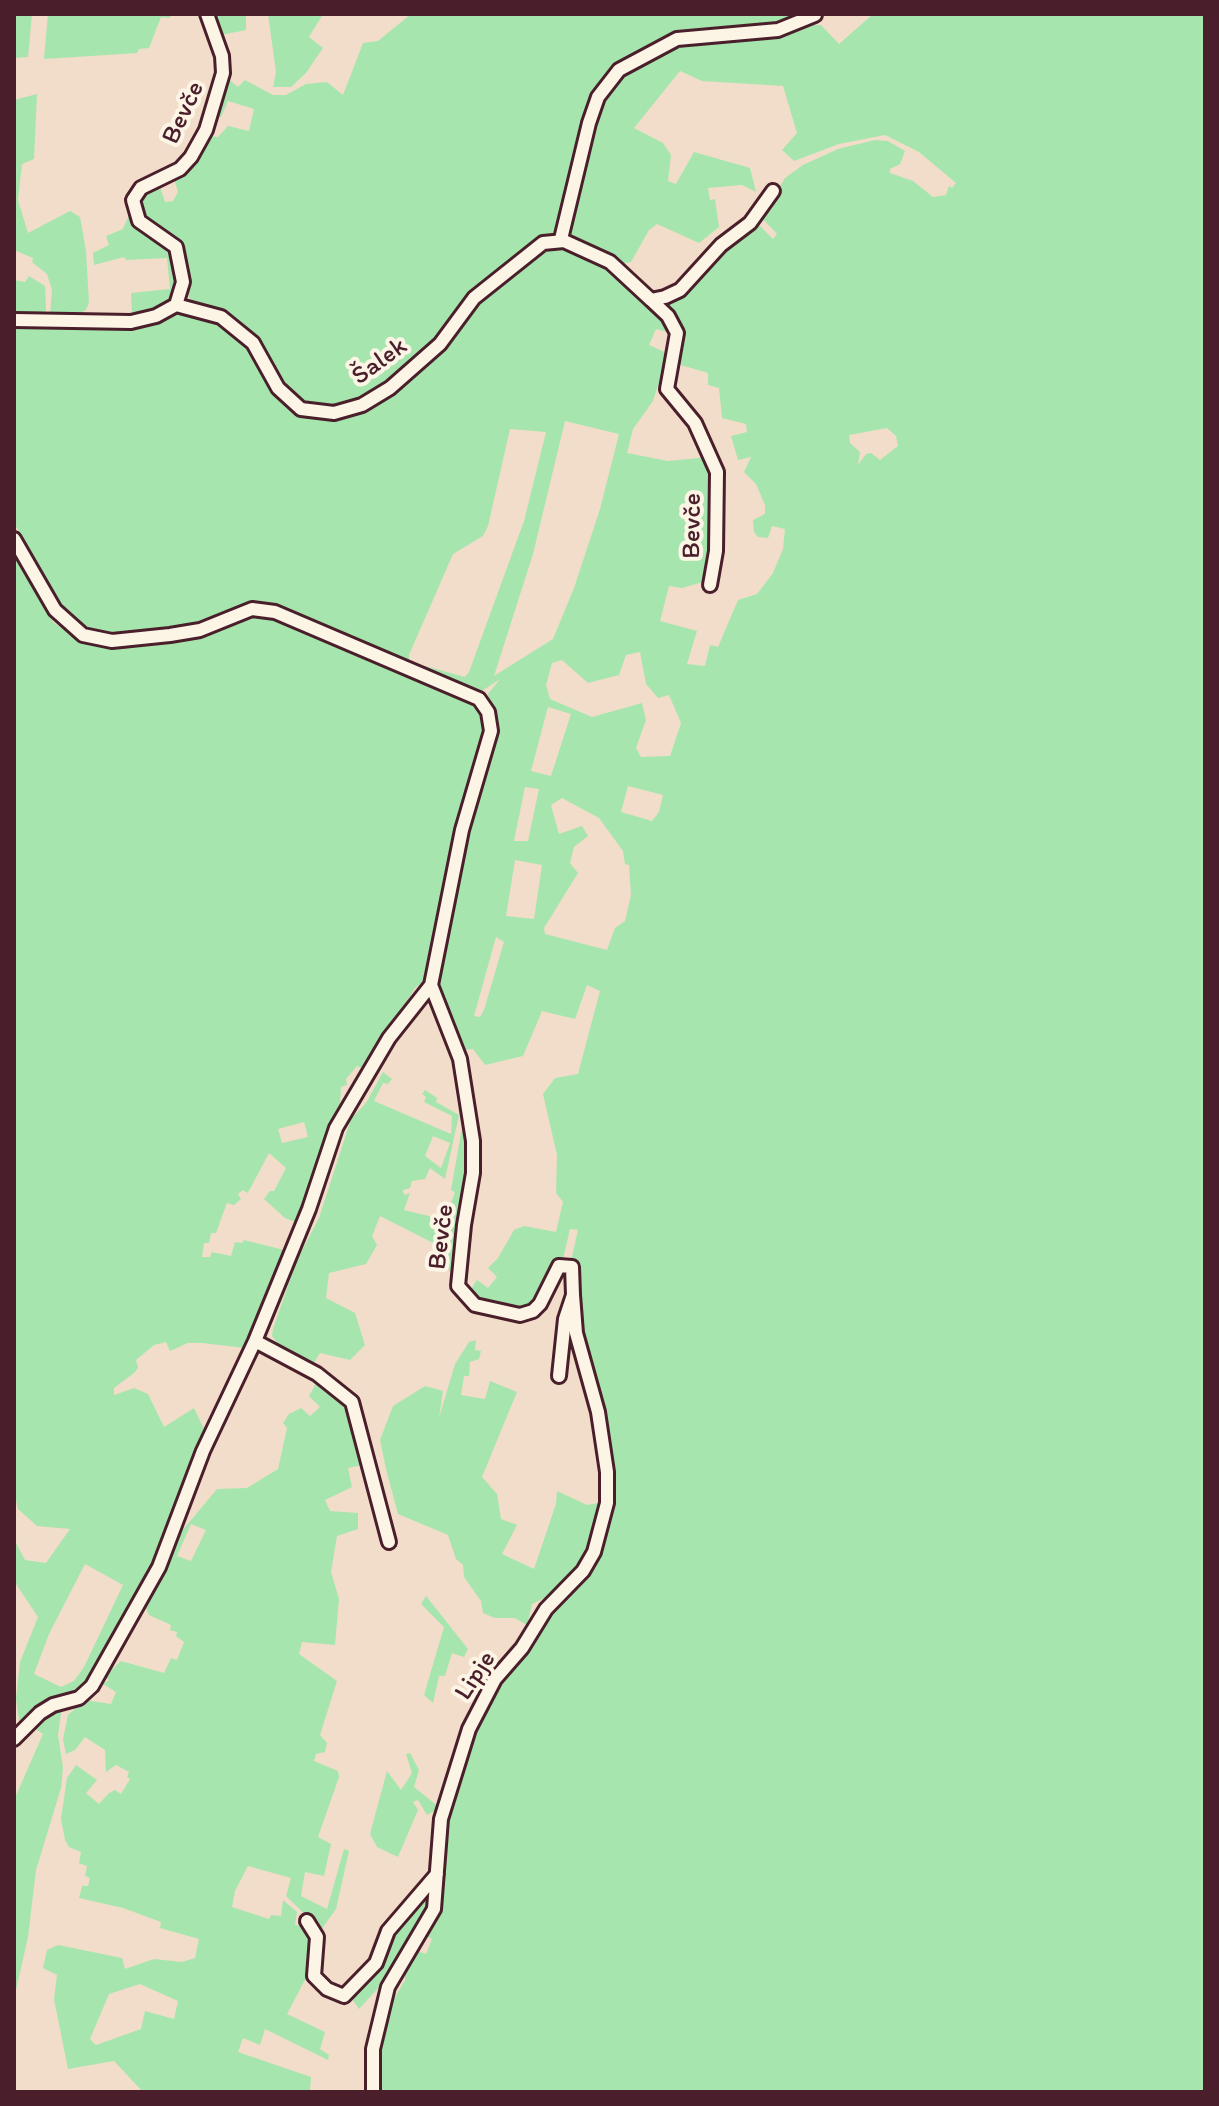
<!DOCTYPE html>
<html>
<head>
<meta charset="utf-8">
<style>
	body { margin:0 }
	#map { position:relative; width:1219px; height:2106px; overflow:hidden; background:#f1ddc9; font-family:Itim,sans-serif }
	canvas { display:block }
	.frame { position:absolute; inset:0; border:16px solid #4a1f2b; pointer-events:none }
</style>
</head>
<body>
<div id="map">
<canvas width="1219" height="2106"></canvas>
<div class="frame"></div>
</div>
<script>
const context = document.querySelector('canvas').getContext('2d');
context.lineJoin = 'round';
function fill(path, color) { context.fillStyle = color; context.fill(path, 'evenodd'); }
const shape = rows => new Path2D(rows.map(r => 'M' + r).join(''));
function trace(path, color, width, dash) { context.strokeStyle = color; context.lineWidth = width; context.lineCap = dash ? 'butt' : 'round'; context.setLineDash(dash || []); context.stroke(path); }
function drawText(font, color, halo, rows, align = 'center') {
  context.font = font + ' Itim,sans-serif'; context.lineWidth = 8; context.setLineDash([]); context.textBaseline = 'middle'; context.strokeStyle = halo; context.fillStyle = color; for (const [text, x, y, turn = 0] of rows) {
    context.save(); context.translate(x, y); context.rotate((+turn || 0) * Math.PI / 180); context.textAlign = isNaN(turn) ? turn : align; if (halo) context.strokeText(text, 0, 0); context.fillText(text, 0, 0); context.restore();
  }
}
fill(shape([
	[14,14,32,14,28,57,14,58],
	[48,14,171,14,170,18,161,17,149,48,139,49,137,53,44,59],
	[209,14,246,14,246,30,216,36],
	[268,14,323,14,309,37,323,48,306,73,291,87,273,87,276,72],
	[411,14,808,14,779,28,739,34,680,34,641,52,609,76,601,87,580,142,570,205,555,238,558,244,614,268,673,327,671,333,656,329,649,345,669,354,663,386,658,385,653,401,633,429,627,453,668,461,709,457,714,473,713,571,710,580,682,588,669,586,660,621,697,631,687,664,705,666,710,645,718,647,738,600,757,594,773,573,783,549,785,529,772,526,768,538,758,537,754,532,753,520,765,514,765,505,756,484,744,472,751,457,738,460,731,436,747,432,746,424,722,418,719,388,708,385,708,373,674,363,681,340,680,329,658,301,686,288,730,240,756,222,773,239,777,234,760,216,766,207,771,210,774,204,771,201,785,178,803,165,838,149,875,140,888,141,905,151,900,164,890,169,890,173,913,181,933,197,946,195,949,186,952,188,956,183,919,152,885,135,839,144,794,161,782,150,797,133,783,86,702,81,680,71,634,128,663,143,671,155,668,181,676,184,694,152,750,168,756,192,742,185,708,188,710,200,715,199,719,227,699,243,657,224,649,230,631,262,622,264,578,243,570,238,567,227,580,187,584,147,606,89,632,66,687,39,760,37,805,25,821,25,839,44,873,14,1205,14,1205,2092,377,2092,380,2041,388,2009,405,1980,405,1967,415,1950,426,1954,432,1939,425,1935,437,1912,451,1797,472,1738,484,1712,511,1671,552,1613,588,1572,598,1552,611,1505,598,1395,576,1322,578,1277,571,1261,578,1230,570,1229,563,1259,531,1309,509,1312,490,1307,468,1294,477,1280,488,1288,497,1277,488,1268,498,1258,514,1230,524,1226,556,1232,563,1202,556,1193,557,1155,543,1094,555,1078,578,1074,600,991,587,985,575,1019,542,1011,523,1056,485,1065,473,1049,460,1050,441,1004,435,977,444,925,463,835,492,739,494,727,488,694,500,679,482,691,475,691,256,604,232,609,213,622,195,628,115,635,81,629,65,611,14,523,14,324,66,321,128,328,185,310,190,302,178,243,146,222,137,206,144,189,159,184,165,202,173,201,178,192,174,178,186,170,208,136,218,137,228,126,249,131,254,109,228,101,221,117,215,118,227,78,238,87,245,80,273,95,286,95,306,84,327,82,343,95,363,43,378,41],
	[565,421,619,434,600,509,574,588,553,639,494,676,533,554],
	[887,428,896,436,898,446,880,460,871,453,866,454,858,465,860,452,850,443,849,435],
	[510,429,546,432,524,521,469,672,465,677,414,663,409,660,409,655,453,554,483,536,488,526],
	[640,652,646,684,658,698,669,695,681,723,670,756,641,757,636,748,646,720,642,703,592,717,550,699,546,685,552,663,562,660,588,683,619,675,626,655],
	[548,707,571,714,551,776,531,771],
	[628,786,663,795,659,812,652,821,621,812],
	[525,787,539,789,528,841,514,841],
	[562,798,599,818,623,851,625,864,629,865,631,895,625,921,615,928,607,950,545,934,544,928,578,873,570,863,574,847,588,836,582,826,559,834,551,805],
	[515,860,542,865,534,919,506,916],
	[496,937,504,942,484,1010,480,1017,474,1016],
	[37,94,34,159,22,164,18,200,28,233,70,211,80,217,86,251,89,303,86,310,80,313,50,314,52,290,47,274,32,262,33,258,14,250,14,100],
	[129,215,171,247,179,278,173,303,132,317,131,293,170,289,167,258,126,260,124,257,94,265,93,253,109,245,106,236,123,229],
	[29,276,45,286,46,310,42,315,14,317,14,280,25,282],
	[14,548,53,622,77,639,108,645,189,638,212,633,237,618,258,612,474,702,484,716,487,736,428,978,415,988,366,1070,357,1066,346,1079,347,1085,341,1087,340,1107,327,1130,329,1134,313,1173,298,1223,285,1218,264,1199,270,1191,274,1191,286,1168,269,1153,250,1189,247,1193,243,1190,238,1194,241,1199,234,1205,227,1203,216,1233,211,1233,209,1243,204,1243,202,1257,210,1257,212,1252,231,1256,235,1242,242,1243,244,1240,284,1250,245,1348,202,1343,188,1343,170,1351,166,1342,154,1345,136,1360,138,1368,134,1373,114,1388,114,1395,134,1388,148,1394,164,1427,194,1408,206,1433,159,1563,87,1684,20,1727,16,1699,20,1662,38,1617,14,1581,14,1539,25,1560,46,1563,70,1529,37,1526,18,1509,14,1491],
	[304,1122,308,1137,282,1143,278,1129],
	[85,1564,123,1585,84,1667,74,1681,61,1687,34,1674,49,1634],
	[383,1072,392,1079,388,1084,383,1083,374,1101,451,1134,452,1116,424,1102,426,1097,422,1094,425,1090,437,1098,436,1102,459,1115,445,1179,430,1168,425,1179,412,1181,410,1188,403,1190,404,1195,410,1193,404,1210,445,1220,455,1192,451,1190,464,1116,469,1165,454,1268,449,1272,447,1250,380,1216,372,1236,377,1245,366,1264,329,1273,326,1298,355,1313,365,1345,350,1360,320,1353,312,1366,281,1348,272,1336,273,1329,297,1260,319,1218,351,1119,366,1103],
	[433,1136,450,1143,441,1168,425,1156],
	[476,1340,475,1350,481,1351,479,1359,470,1362,469,1376,464,1376,461,1395,485,1399,490,1381,517,1392,482,1477,497,1494,501,1519,517,1525,502,1554,534,1569,556,1504,557,1491,587,1505,604,1502,588,1555,561,1590,532,1604,527,1625,515,1618,495,1618,483,1613,481,1601,464,1577,463,1565,456,1559,448,1535,398,1514,386,1469,380,1440,393,1406,425,1386,443,1391,439,1418,455,1364,469,1342],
	[318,1380,349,1412,363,1465,348,1468,352,1487,325,1500,330,1511,358,1513,358,1529,337,1536,331,1572,339,1599,335,1645,302,1642,299,1654,337,1681,320,1735,327,1743,325,1752,316,1754,314,1761,338,1771,339,1777,318,1837,331,1844,324,1876,305,1872,301,1896,327,1909,344,1849,349,1851,336,1909,321,1930,286,1896,291,1878,248,1866,235,1891,232,1907,269,1919,271,1915,281,1916,283,1900,297,1912,295,1925,307,1926,313,1933,308,1974,287,2014,325,2032,320,2049,329,2055,328,2060,265,2029,260,2045,243,2038,238,2052,311,2077,310,2092,143,2092,114,2061,68,2069,54,1999,57,1975,43,1968,47,1950,58,1945,122,1958,125,1969,154,1959,182,1962,195,1958,199,1939,160,1928,161,1922,123,1908,79,1898,82,1886,88,1886,90,1878,85,1876,87,1866,79,1863,81,1852,69,1847,65,1840,61,1819,67,1778,76,1765,97,1780,86,1793,99,1804,109,1793,115,1790,121,1794,130,1779,127,1777,129,1772,116,1765,106,1772,105,1750,85,1737,75,1750,66,1754,63,1739,68,1715,85,1700,111,1704,116,1692,103,1684,109,1680,105,1676,121,1661,164,1673,171,1658,177,1660,184,1642,176,1636,177,1632,170,1630,171,1625,149,1615,145,1605,176,1538,217,1489,247,1488,278,1469,287,1428,283,1423,289,1414,301,1408,310,1416,320,1407,309,1396],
	[191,1524,206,1530,191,1561,177,1556],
	[140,1984,178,2001,174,2019,145,2011,141,2029,96,2045,90,2039,109,1994],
	[426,1596,468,1649,464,1657,452,1653,445,1676,439,1676,433,1703,424,1695,444,1627,421,1604],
	[62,1707,58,1735,63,1768,61,1788,36,1870,28,1937,14,1999,14,1800,43,1734,32,1727,45,1714],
	[410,1753,419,1770,414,1787,440,1808,427,1815,418,1800,413,1802,418,1810,398,1857,377,1847,370,1834,387,1771,401,1790,412,1773,406,1754],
	[430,1886,433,1906,390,1975,359,2009,352,1999,355,1993,373,1977,390,1938,418,1907]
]), '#a6e6ae');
const minor = shape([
	[561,239,589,123,598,97,619,70,677,39,778,30,815,15],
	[651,300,668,316,677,333,667,389,695,423,717,472,716,551,710,585],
	[176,305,221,317,253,343,278,388,301,409,334,413,362,405,390,388,440,344,474,298,543,243,564,241,610,262,651,300,665,297,680,290,721,245,750,223,773,191],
	[14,320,131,322,156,316,176,305,183,282,176,247,139,221,133,200,141,188,180,169,191,157,206,130,223,73,222,56,207,14],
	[14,539,55,610,83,635,112,641,170,635,200,630,252,609,275,612,479,699,488,712,491,731,462,830,431,985,389,1038,336,1128,309,1209,255,1341,203,1451,159,1567,92,1686,79,1698,53,1705,40,1713,14,1739],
	[431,985,460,1059,473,1141,473,1173,464,1225,458,1286,475,1305,520,1315,533,1311,540,1304,559,1266,572,1267,573,1295,565,1319,559,1376],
	[255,1341,317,1374,352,1402,389,1542],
	[307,1921,317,1937,314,1976,327,1989,344,1996,376,1963,388,1931,437,1874],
	[373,2092,373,2049,388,1987,434,1909,441,1819,469,1729,495,1679,522,1648,546,1609,583,1571,594,1552,607,1503,607,1472,598,1412,576,1333,573,1295]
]);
trace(minor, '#4a1f2b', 18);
trace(minor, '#fcf5e5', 12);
drawText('26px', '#4a1f2b', '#fcf5e5', [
	["Bevče",184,113,-65],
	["Šalek",380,362,-36],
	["Bevče",693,526,-89],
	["Bevče",442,1237,-83],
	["Lipje",476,1676,-57]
]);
</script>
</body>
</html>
